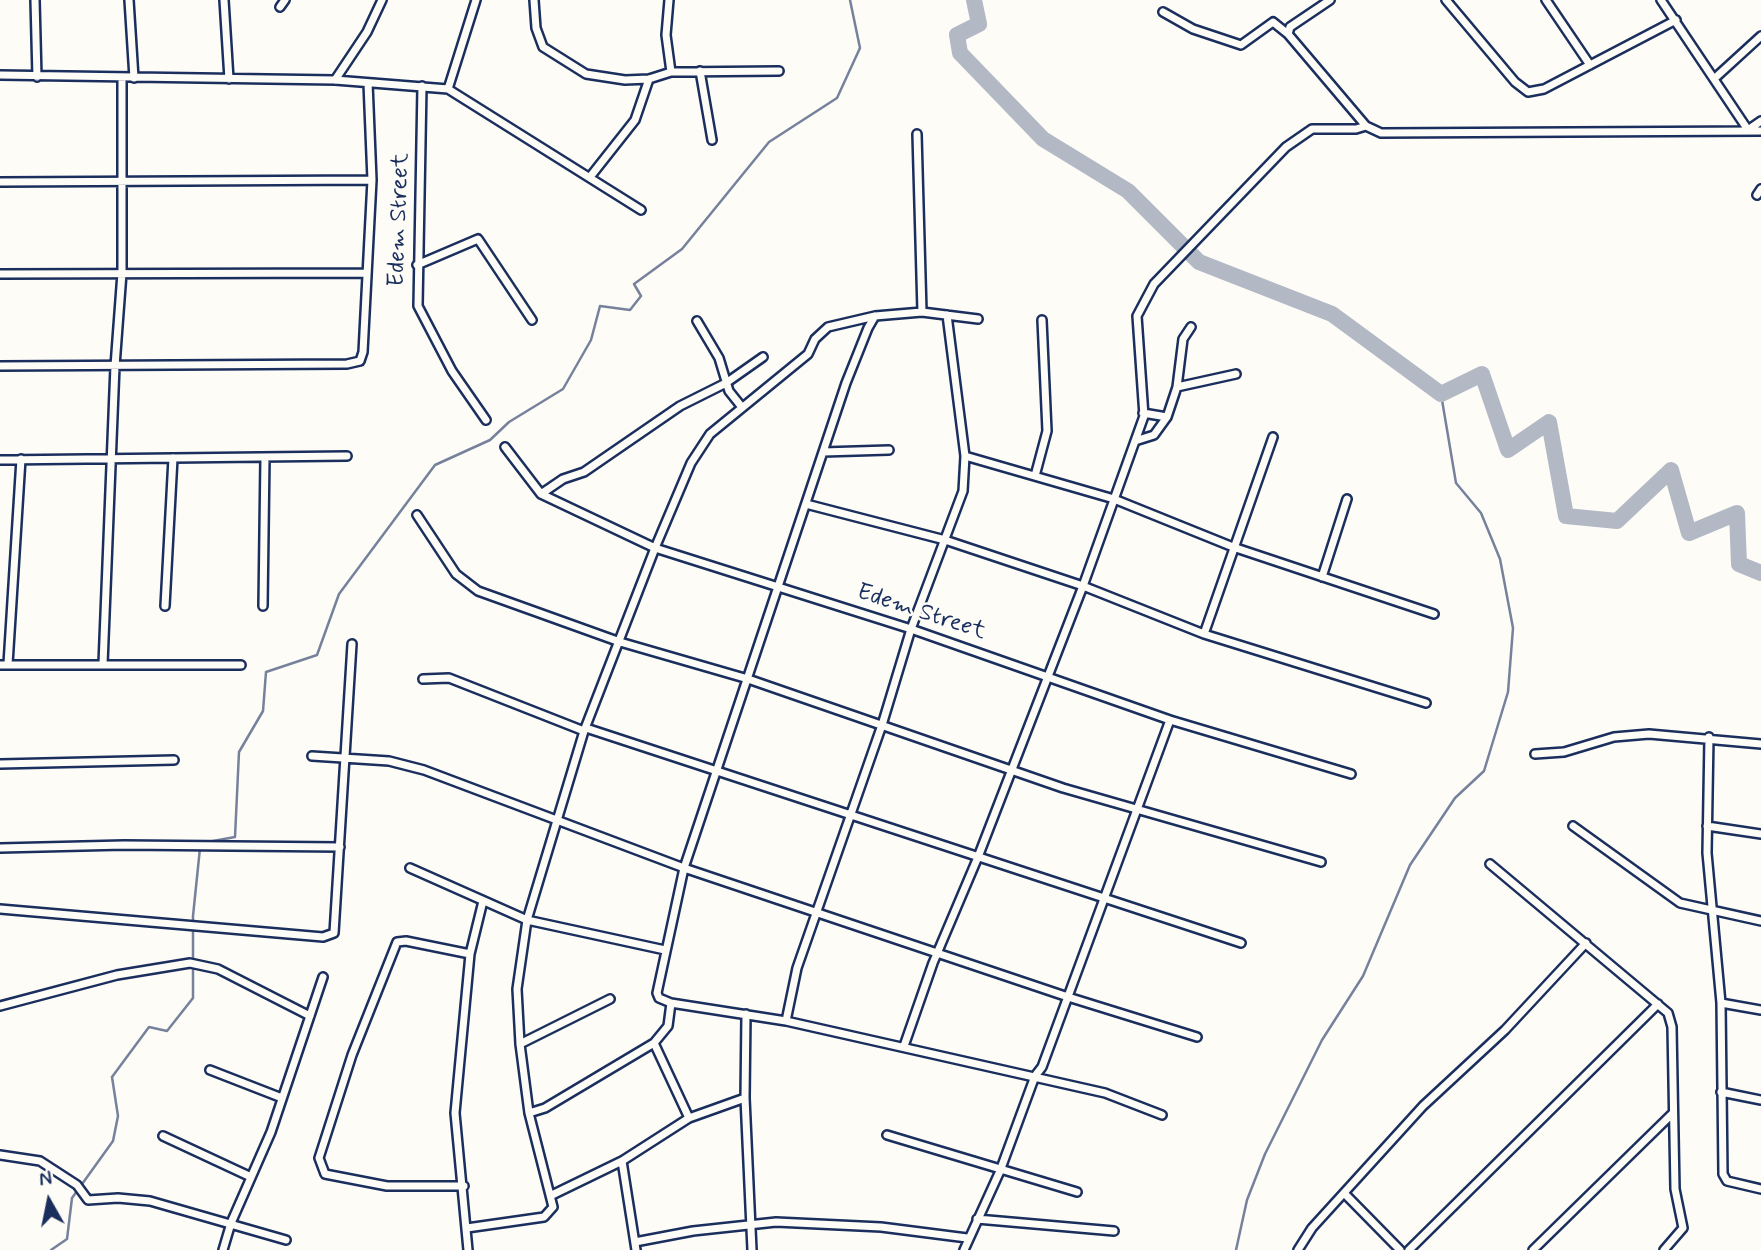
<!DOCTYPE html>
<html>
<head>
<meta charset="utf-8">
<style>
	body { margin:0 }
	#map { position:relative; width:1761px; height:1250px; overflow:hidden; background:#fdfcf7; font-family:Mynerve,sans-serif }
	canvas { display:block }
	.north { position:absolute; left:14px; top:1166px; width:70px; height:70px; -webkit-text-stroke:5px #fdfcf7; paint-order:stroke; rotate:351deg; font-size:19px; font-weight:700; line-height:28px; text-align:center; color:#1b2f5e }
	.north::after { content:''; display:block; margin:auto; width:24px; height:32px; background:#1b2f5e; clip-path:polygon(50% 0,100% 100%,50% 72%,0 100%) }
</style>
</head>
<body>
<div id="map">
<canvas width="1761" height="1250"></canvas>
<div class="north">N</div>
</div>
<script>
const context = document.querySelector('canvas').getContext('2d');
context.lineJoin = 'round';
const shape = rows => new Path2D(rows.map(r => 'M' + r).join(''));
function trace(path, color, width, dash) { context.strokeStyle = color; context.lineWidth = width; context.lineCap = dash ? 'butt' : 'round'; context.setLineDash(dash || []); context.stroke(path); }
function drawText(font, color, halo, rows, align = 'center') {
  context.font = font + ' Mynerve,sans-serif'; context.lineWidth = 5; context.setLineDash([]); context.textBaseline = 'middle'; context.strokeStyle = halo; context.fillStyle = color; for (const [text, x, y, turn = 0] of rows) {
    context.save(); context.translate(x, y); context.rotate((+turn || 0) * Math.PI / 180); context.textAlign = isNaN(turn) ? turn : align; if (halo) context.strokeText(text, 0, 0); context.fillText(text, 0, 0); context.restore();
  }
}
trace(shape([
	[202,843,235,837,239,752,263,711,266,672,317,655,339,594,435,465,490,440,509,422,563,389,591,340,600,306,630,310,641,296,634,284,682,249,769,142,837,98,860,48,850,0],
	[51,1250,67,1239,72,1198,113,1141,118,1116,112,1077,149,1027,167,1031,193,998,193,916,200,848],
	[1236,1250,1247,1200,1265,1154,1322,1040,1363,976,1410,865,1455,798,1484,771,1508,692,1513,628,1500,559,1481,513,1456,483,1441,394]
]), '#76819c', 2.5);
trace(shape([
	[974,0,979,24,957,35,960,53,1043,139,1128,191,1199,262,1332,314,1441,394,1482,374,1508,450,1549,422,1566,516,1617,521,1671,470,1689,533,1737,513,1739,564,1761,573]
]), '#b3b8c5', 16);
const minor = shape([
	[35,0,37,77],
	[129,0,134,78],
	[224,0,229,79],
	[534,0,536,28,543,47,586,74,625,80,649,79,671,72,779,71],
	[669,0,666,35,671,72],
	[1330,0,1290,27,1288,34,1366,126,1381,133,1761,131],
	[1446,0,1515,82,1528,92,1544,89,1676,20],
	[1546,0,1590,65],
	[1661,0,1748,130,1761,121],
	[280,7,285,0],
	[1163,12,1193,29,1241,45,1273,22,1288,34],
	[700,71,712,140],
	[0,75,335,80,448,89,641,210],
	[1715,78,1761,36],
	[335,80,367,32,382,0],
	[422,86,418,306,452,371,486,420],
	[448,89,476,0],
	[917,134,922,312],
	[590,177,635,120,649,79],
	[0,182,372,180],
	[1757,195,1761,189],
	[417,265,478,239,532,320],
	[0,274,366,273],
	[875,316,868,328,846,383,684,868,657,993,659,998,671,1003,786,1021,1105,1093,1162,1115],
	[697,321,719,358,729,391,741,406],
	[0,366,347,364,360,361,363,352,372,180,368,83],
	[1177,387,1236,374],
	[1143,413,1167,417,1177,387,1183,339,1191,327],
	[1135,441,1154,435,1167,417],
	[505,447,541,494,655,548,911,629,1170,720,1351,774],
	[823,452,889,450],
	[965,456,1114,499,1233,547,1434,614],
	[0,460,347,456],
	[1035,476,1047,431,1042,320],
	[541,494,563,479,584,472,680,406,726,383,763,357],
	[806,504,945,540,1083,586,1204,634,1426,703],
	[417,515,456,574,478,591,620,642,748,679,1063,788,1321,862],
	[1322,577,1347,499],
	[165,606,173,458],
	[263,606,265,457],
	[1204,634,1273,437],
	[8,664,21,459],
	[103,664,115,366,122,273,122,77],
	[0,665,241,665],
	[423,679,449,678,584,731],
	[586,728,1241,943],
	[1709,737,1707,853,1721,1003,1723,1174,1727,1181,1761,1189],
	[1535,754,1564,752,1614,737,1649,734,1761,744],
	[312,756,389,761,424,770,684,868,1068,997,1197,1037],
	[0,764,174,760],
	[1573,826,1680,903,1761,921],
	[1707,826,1761,834],
	[0,848,124,845,340,847],
	[1490,864,1668,1013,1672,1027,1675,1189,1683,1228,1664,1250],
	[410,868,527,920,665,950],
	[0,909,323,937,334,933,352,644],
	[1721,1003,1761,1010],
	[0,1006,117,975,190,963,218,969,310,1016],
	[746,1014,745,1098,752,1250],
	[786,1021,797,968,882,725,911,629,963,491,965,456,947,315],
	[654,1043,689,1118],
	[520,1044,610,999],
	[904,1046,933,963,978,857,1083,586,1144,416,1137,316,1154,284,1286,147,1312,129,1356,129,1366,126],
	[210,1070,282,1098],
	[1721,1092,1761,1100],
	[529,1113,545,1108,654,1043,668,1026,671,1003],
	[887,1135,1077,1192],
	[163,1136,251,1177],
	[0,1155,40,1161,77,1185,88,1200,118,1198,150,1201,286,1240],
	[622,1161,636,1250],
	[464,1186,387,1186,325,1174,319,1158,352,1055,397,942,406,941,470,954],
	[1344,1193,1400,1250],
	[552,1195,622,1161,689,1118,745,1098],
	[977,1219,1114,1231],
	[467,1228,544,1217,553,1207,529,1113,520,1044,517,989,527,920,584,731,655,548,691,463,710,434,808,354,815,339,828,327,875,316,922,312,978,319],
	[635,1242,693,1231,776,1222,881,1227,967,1238],
	[223,1250,231,1223,271,1132,323,977],
	[468,1250,455,1113,470,954,483,901],
	[964,1250,1000,1171,1035,1076,1042,1067,1170,720],
	[1298,1250,1312,1228,1423,1106,1505,1030,1586,943],
	[1409,1250,1658,1004],
	[1533,1250,1673,1113]
]);
trace(minor, '#1b2f5e', 12);
trace(minor, '#fdfcf7', 7);
drawText('24px', '#1b2f5e', '#fdfcf7', [
	["Edem Street",400,220,-88],
	["Edem Street",921,613,18]
]);
</script>
</body>
</html>
